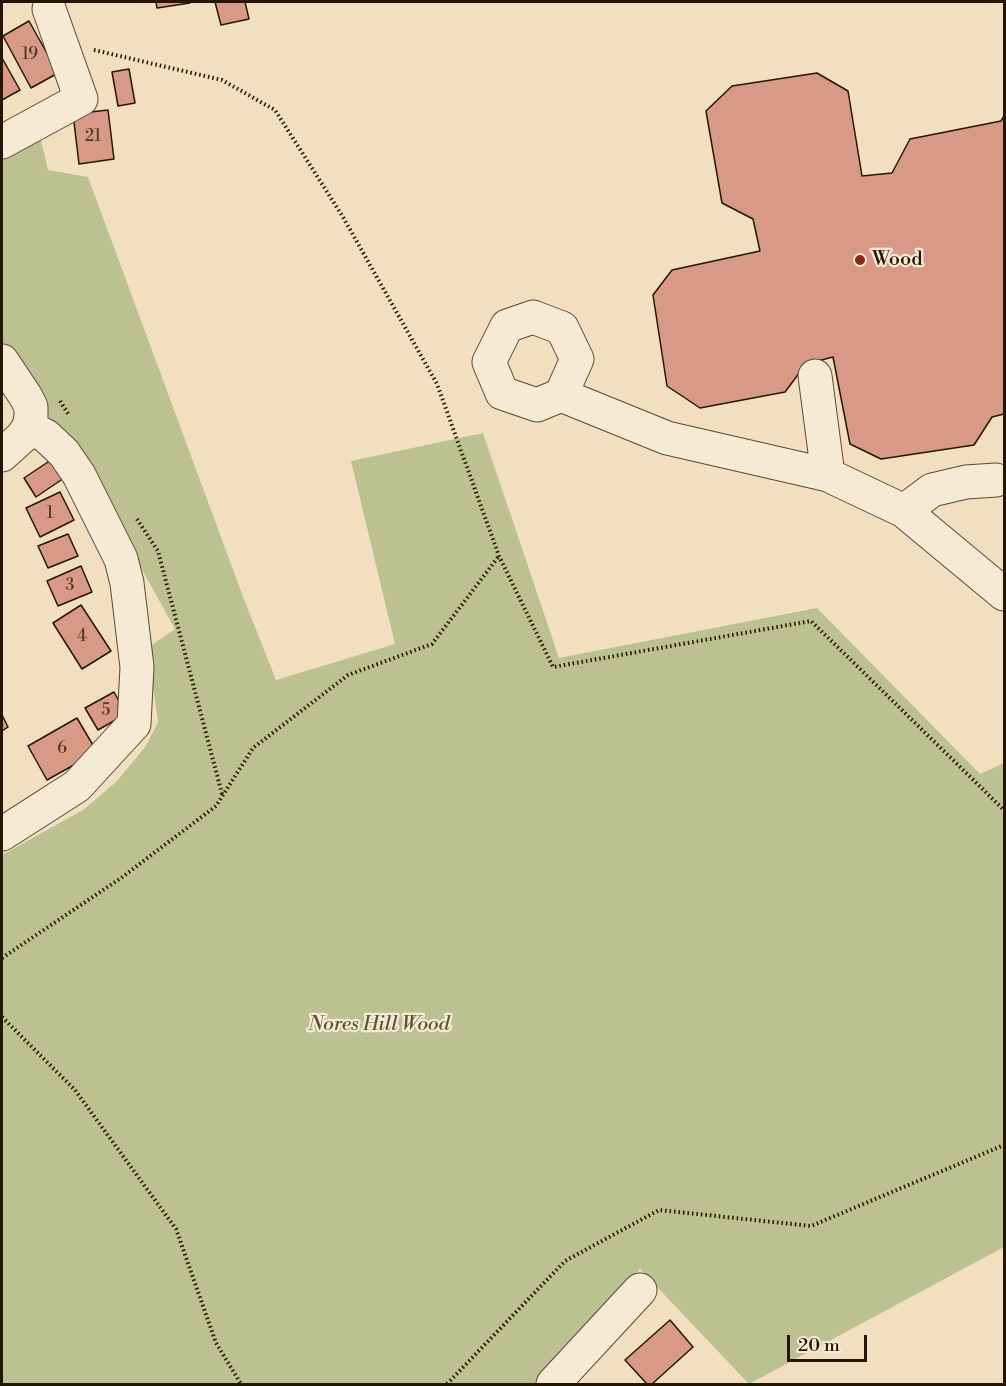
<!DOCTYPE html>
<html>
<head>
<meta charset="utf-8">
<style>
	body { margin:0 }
	#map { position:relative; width:1006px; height:1386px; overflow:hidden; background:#f2dfbf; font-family:"Libre Bodoni",serif }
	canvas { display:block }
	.frame { position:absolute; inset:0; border:3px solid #251604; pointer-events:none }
	.scale { position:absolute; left:787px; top:1335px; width:80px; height:27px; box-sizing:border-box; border:3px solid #251604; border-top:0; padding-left:8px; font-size:18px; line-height:21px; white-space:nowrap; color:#251604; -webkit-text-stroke:4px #f7ead5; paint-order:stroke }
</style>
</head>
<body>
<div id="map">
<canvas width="1006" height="1386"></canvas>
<div class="frame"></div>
<div class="scale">20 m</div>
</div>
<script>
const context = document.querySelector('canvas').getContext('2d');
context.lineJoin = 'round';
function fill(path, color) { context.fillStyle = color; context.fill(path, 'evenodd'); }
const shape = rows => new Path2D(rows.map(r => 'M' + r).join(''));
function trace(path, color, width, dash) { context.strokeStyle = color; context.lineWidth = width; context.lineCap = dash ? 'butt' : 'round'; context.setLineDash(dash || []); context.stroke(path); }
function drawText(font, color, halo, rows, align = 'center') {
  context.font = font + ' "Libre Bodoni",serif'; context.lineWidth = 4.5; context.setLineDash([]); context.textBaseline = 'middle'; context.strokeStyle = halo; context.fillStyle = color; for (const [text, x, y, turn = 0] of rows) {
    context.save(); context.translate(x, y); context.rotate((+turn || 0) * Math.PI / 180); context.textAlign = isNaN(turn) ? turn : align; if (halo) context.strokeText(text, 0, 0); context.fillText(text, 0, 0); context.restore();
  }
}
fill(shape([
	[39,132,48,170,88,177,242,594,276,680,395,644,351,461,483,433,559,658,817,608,980,774,1004,763,1004,1247,749,1384,640,1269,536,1384,2,1384,2,855,83,810,116,782,146,746,158,722,153,686,145,668,146,649,175,629,66,433,35,404,2,348,2,148]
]), '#bcc191');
const building = shape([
	[156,2,190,2,190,3,157,8,156,2],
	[215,2,245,2,249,19,221,25,215,2],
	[29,21,58,73,31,88,3,36,29,21],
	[2,58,20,90,2,100,2,58],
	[129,69,135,103,118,106,112,72,129,69],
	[817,73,848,91,862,176,892,173,910,139,1001,121,1004,116,1004,414,992,417,974,445,881,459,850,444,833,357,806,364,785,392,700,408,667,386,653,295,672,270,760,251,753,219,722,203,706,111,732,86,817,73],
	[108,110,114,159,79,164,73,114,108,110],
	[51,460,64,478,36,497,24,478,51,460],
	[60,492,74,520,40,537,26,508,60,492],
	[68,534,78,556,48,568,38,546,68,534],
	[81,566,92,592,58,606,47,581,81,566],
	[81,605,111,651,82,669,53,623,81,605],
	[114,692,126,714,98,730,85,708,114,692],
	[2,715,8,727,2,731,2,715],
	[77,718,97,752,47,780,28,746,77,718],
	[670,1320,693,1347,652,1384,647,1384,625,1360,670,1320]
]);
fill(building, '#d89a86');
trace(building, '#251604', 1.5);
const minor = shape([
	[2,142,81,99,49,9],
	[533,317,562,328,577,359,561,395,537,405,502,393,489,362,507,326,533,317],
	[2,361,26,397,31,407,31,416,29,427,22,437,2,455],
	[815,376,828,475],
	[561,395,667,438,828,475,904,511,1004,594],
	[904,511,932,490,966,482,996,480],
	[2,834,77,786,134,724,137,667,127,583,121,559,79,475,64,453,46,436,29,427],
	[553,1384,640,1290]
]);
trace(minor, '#584833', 35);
trace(shape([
	[94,50,222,80,275,110,343,217,437,384,499,556,553,667,811,621,1004,810],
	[60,401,69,415],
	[137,519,158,551,222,794],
	[2,958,121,878,216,806,253,748,348,675,432,644,499,556],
	[2,1017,75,1090,176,1229,216,1343,241,1384],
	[447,1384,565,1261,659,1210,811,1226,1004,1145]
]), '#251604', 4, [1.5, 3]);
trace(minor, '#f7ead5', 33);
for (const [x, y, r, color] of [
	[860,260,6,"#8f2418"]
]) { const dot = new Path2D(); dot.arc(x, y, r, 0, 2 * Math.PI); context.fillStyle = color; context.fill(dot); trace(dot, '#f7ead5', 2); }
drawText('16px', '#523724', null, [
	["19",30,55],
	["21",93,137],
	["1",50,514],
	["3",70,586],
	["4",82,637],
	["5",106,711],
	["6",62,749]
]);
drawText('20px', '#251604', '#f7ead5', [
	["Wood",872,260]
], 'left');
drawText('italic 20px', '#5a5235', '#f7ead5', [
	["Nores Hill Wood",379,1025]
]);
</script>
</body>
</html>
